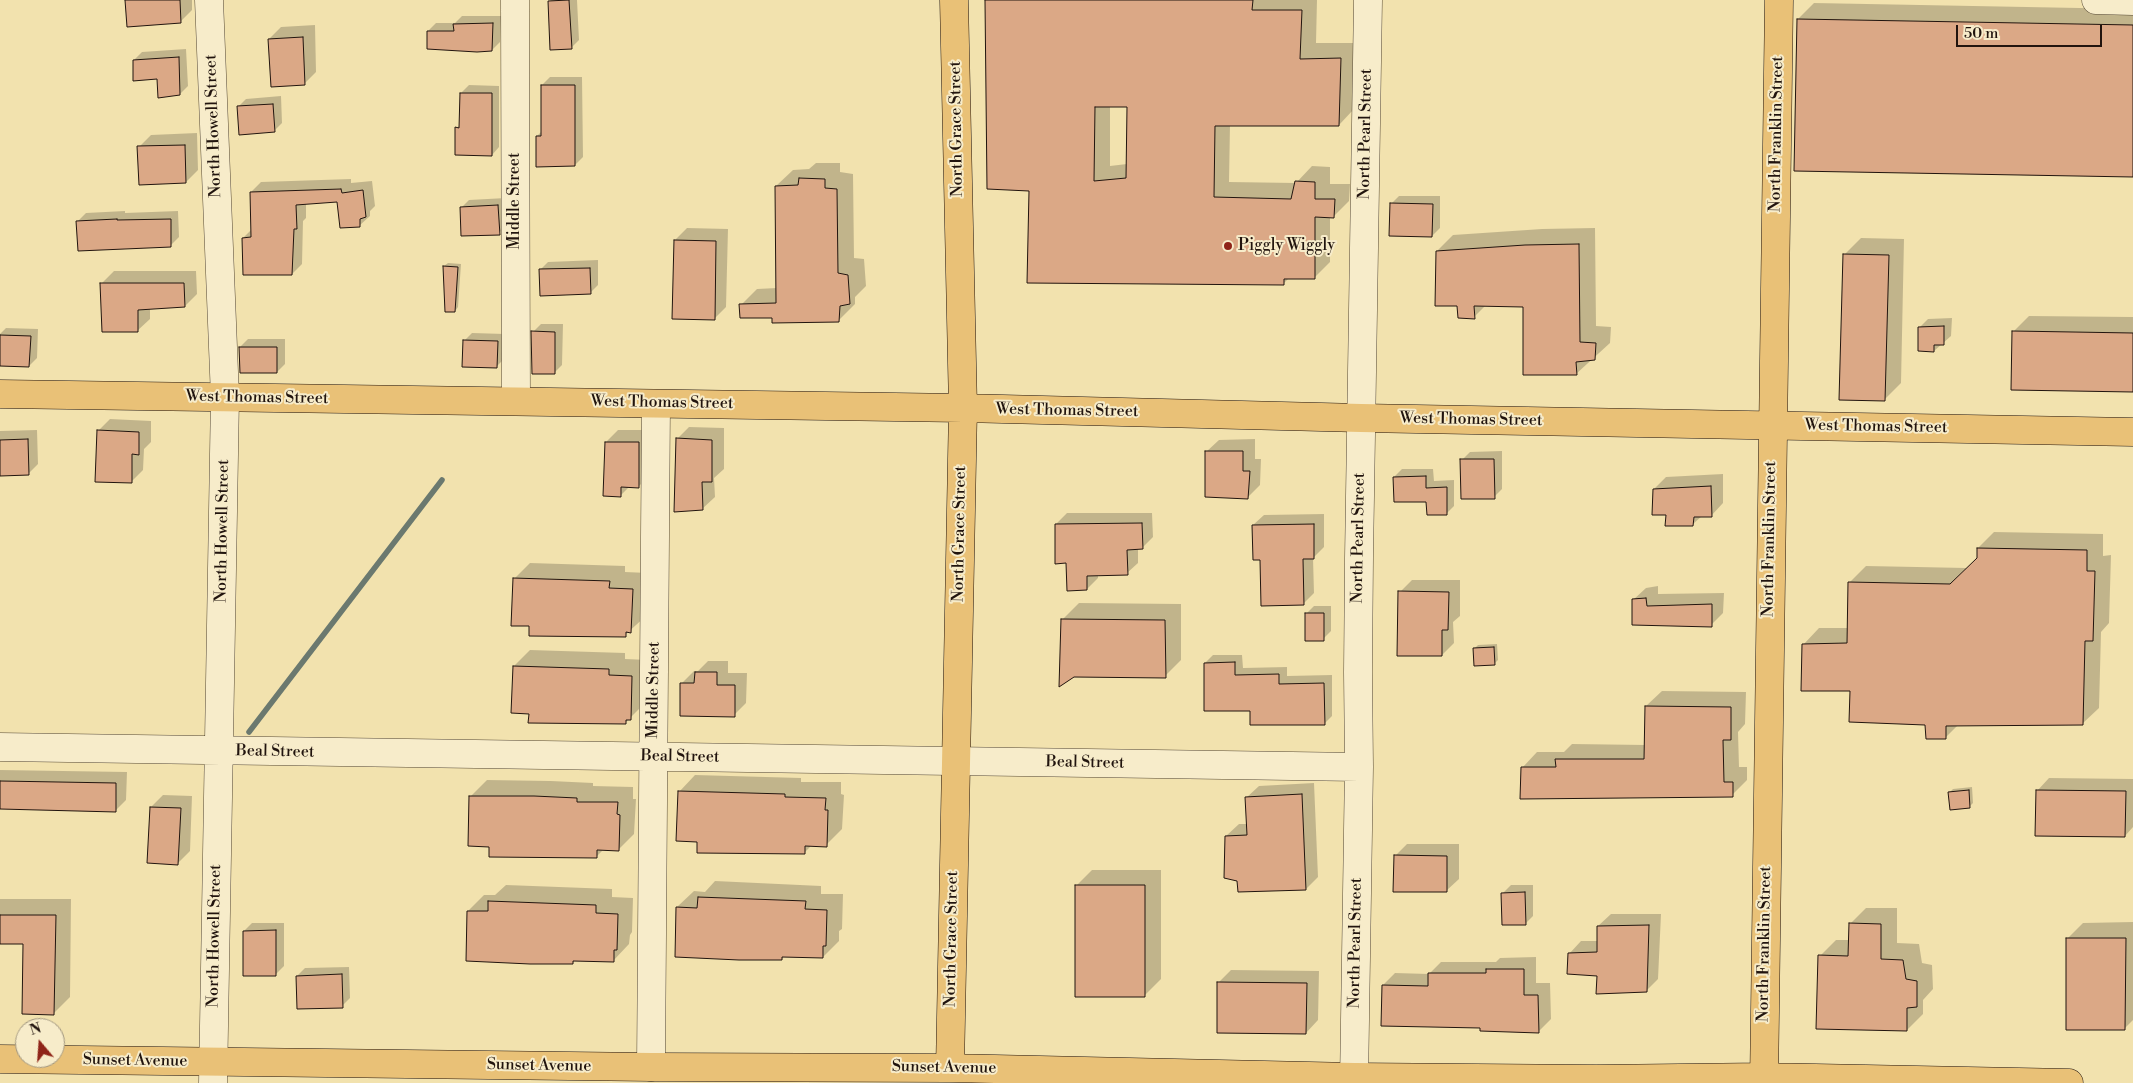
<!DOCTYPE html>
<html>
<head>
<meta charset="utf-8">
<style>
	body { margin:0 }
	#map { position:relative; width:2133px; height:1083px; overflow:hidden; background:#f2e2ae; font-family:"Libre Bodoni",serif }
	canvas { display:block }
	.north { position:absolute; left:15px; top:1018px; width:50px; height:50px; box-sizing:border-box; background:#f7ecca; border:1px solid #a1967f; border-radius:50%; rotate:342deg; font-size:14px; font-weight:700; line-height:20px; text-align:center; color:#21140e }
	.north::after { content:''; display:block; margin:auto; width:18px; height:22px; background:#8f2418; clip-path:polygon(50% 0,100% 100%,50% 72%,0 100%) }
	.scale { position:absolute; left:1956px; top:25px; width:146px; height:22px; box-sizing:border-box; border:2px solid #21140e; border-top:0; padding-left:6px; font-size:15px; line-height:18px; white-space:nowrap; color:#21140e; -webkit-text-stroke:4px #f7ecca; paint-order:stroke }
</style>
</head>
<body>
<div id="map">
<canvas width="2133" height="1083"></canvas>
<div class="north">N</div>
<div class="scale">50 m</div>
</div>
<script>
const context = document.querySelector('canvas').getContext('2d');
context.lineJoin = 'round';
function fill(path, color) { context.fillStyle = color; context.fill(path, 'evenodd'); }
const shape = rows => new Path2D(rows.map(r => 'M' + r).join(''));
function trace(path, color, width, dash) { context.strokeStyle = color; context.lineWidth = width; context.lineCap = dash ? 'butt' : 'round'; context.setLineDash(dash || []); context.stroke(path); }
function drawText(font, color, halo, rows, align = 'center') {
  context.font = font + ' "Libre Bodoni",serif'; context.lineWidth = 4; context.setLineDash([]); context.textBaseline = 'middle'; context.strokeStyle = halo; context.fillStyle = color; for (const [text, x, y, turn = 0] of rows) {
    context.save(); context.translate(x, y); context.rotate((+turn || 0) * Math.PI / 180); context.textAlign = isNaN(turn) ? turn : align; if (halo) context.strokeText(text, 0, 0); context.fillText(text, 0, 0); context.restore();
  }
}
fill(shape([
	[127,0,192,0,192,10,180,22],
	[551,0,577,0,579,40,571,48,549,2],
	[987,0,1317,0,1316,43,1356,43,1354,109,1339,125,1230,125,1229,182,1296,183,1312,166,1330,167,1330,184,1350,184,1349,201,1333,217,1330,216,1330,262,1314,278,1290,277,1283,284,1030,189],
	[1110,106,1128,106,1127,164,1110,166],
	[1814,3,2133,9,2133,176,1798,19],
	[462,16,501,16,500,42,492,50,428,31,436,23,455,23],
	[315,25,316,72,304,84,269,39,281,27],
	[186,49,188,86,180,94,134,60,142,52],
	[550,77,582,77,583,157,575,165,537,136,542,131,542,85],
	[469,85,499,86,499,147,492,155,457,128,461,124,461,93],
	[281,96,282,123,274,131,238,107,246,99],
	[197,133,198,170,186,182,139,147,151,135],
	[816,163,840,163,840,172,853,174,854,258,864,259,866,286,855,297,855,304,839,320,773,317,741,305,757,289,777,288,776,186,793,170,809,169],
	[351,179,351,183,372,181,375,206,370,211,370,216,360,225,338,200,306,203,306,218,303,221,302,264,292,274,243,238,252,229,251,192,261,182],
	[1399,196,1440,196,1440,228,1432,236,1391,204],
	[506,198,507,225,499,233,461,208,469,200],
	[125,211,125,213,178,211,179,237,171,245,78,221,86,213],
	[687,228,728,229,726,307,714,319,675,240],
	[1595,228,1596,326,1611,327,1610,343,1576,374,1524,305,1486,305,1474,317,1458,305,1437,251,1453,235,1542,229],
	[1861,238,1904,239,1901,383,1884,400,1844,255],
	[598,260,598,285,590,293,540,270,548,262],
	[448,263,461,264,458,307,455,311,444,266],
	[114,271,196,271,197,294,185,306,150,308,150,319,137,331,101,284],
	[2029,316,2133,317,2133,390,2013,332],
	[1952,318,1951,336,1934,351,1920,327,1928,319],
	[541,324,563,324,562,365,554,373,533,332],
	[6,328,38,329,37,358,29,366,0,364,0,334],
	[472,333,505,334,505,358,497,366,464,341],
	[248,339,285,339,285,364,277,372,240,347],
	[110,419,151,421,151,442,144,449,143,470,131,482,98,431],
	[689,427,724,428,724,469,714,478,715,497,702,509,677,439],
	[37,430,38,464,28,474,0,475,0,431],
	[618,430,650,430,650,475,638,487,629,487,620,496,606,442],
	[1255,439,1255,459,1261,459,1260,485,1247,498,1206,452,1219,440],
	[1502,451,1502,489,1494,497,1462,460,1470,452],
	[1402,469,1433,469,1434,481,1454,480,1454,506,1446,514,1427,501,1394,477],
	[1723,474,1723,503,1711,516,1702,516,1693,524,1667,514,1654,489,1666,477],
	[1067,513,1152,513,1153,537,1142,548,1138,548,1138,563,1127,573,1098,574,1098,578,1087,589,1067,562,1056,524],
	[1324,514,1324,547,1313,558,1314,593,1303,604,1261,559,1253,525,1264,515],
	[1994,532,2103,534,2103,556,2111,555,2109,623,2101,632,2099,708,2082,724,1959,724,1945,738,1927,724,1852,690,1803,645,1819,628,1848,628,1850,582,1866,566,1967,568,1979,557,1978,548],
	[530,563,625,566,625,572,648,573,647,615,625,635,530,625,514,579],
	[1412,580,1460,580,1460,616,1453,622,1454,643,1442,655,1400,592],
	[1658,586,1658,594,1724,593,1723,613,1711,625,1633,624,1633,600,1646,588],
	[1079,603,1181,604,1181,660,1165,676,1063,619],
	[1314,606,1331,606,1331,631,1323,639,1306,614],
	[1497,644,1498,660,1494,664,1474,649,1478,645],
	[530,650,625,653,625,659,648,660,646,702,625,723,530,713,514,666],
	[1213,655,1242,655,1243,668,1287,667,1287,676,1332,675,1332,716,1324,724,1251,709,1205,663],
	[708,661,728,661,728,673,747,673,746,703,734,715,682,683,694,671,698,671],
	[1662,691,1746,692,1745,724,1738,732,1739,767,1747,767,1747,780,1732,795,1522,768,1537,752,1564,752,1572,744,1646,745,1646,706],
	[0,770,127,772,126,800,115,811,0,808],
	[695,775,801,778,801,782,841,782,841,794,844,795,842,829,826,845,812,845,804,853,679,792],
	[2049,778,2133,779,2133,827,2125,836,2037,791],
	[487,780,551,781,593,783,593,786,633,787,633,799,636,799,634,834,618,850,604,849,596,857,490,845,471,796],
	[1314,783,1318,877,1306,889,1226,836,1239,824,1248,824,1246,798,1259,786],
	[1972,787,1973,803,1969,807,1950,792,1953,789],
	[163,795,192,796,190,851,177,864,151,807],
	[1407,844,1459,844,1459,879,1446,891,1395,856],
	[1092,870,1161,870,1161,979,1145,995,1076,886],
	[715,881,821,886,821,894,843,894,842,929,839,931,839,941,823,957,785,955,782,959,677,907,694,891,705,892],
	[506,885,612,889,612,897,633,898,632,932,630,935,629,944,613,961,575,960,573,963,468,911,484,895,495,895],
	[1511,885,1533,885,1533,916,1525,924,1503,893],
	[0,899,71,899,70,997,54,1013,24,943,0,942],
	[1866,908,1897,908,1897,943,1919,944,1922,963,1932,965,1933,989,1923,1000,1923,1014,1907,1030,1820,956,1836,940,1849,940,1850,924],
	[1611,914,1661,914,1658,979,1646,991,1598,974,1569,954,1581,941,1598,941,1598,926],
	[2133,922,2133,1020,2125,1028,2067,939,2083,923],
	[252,923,284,923,284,966,276,974,244,931],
	[1536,957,1536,983,1550,983,1551,1019,1538,1032,1383,985,1395,973,1429,974,1441,962,1496,962,1500,958],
	[349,967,350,998,342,1006,297,976,305,968],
	[1231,970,1319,971,1318,1020,1306,1033,1219,982]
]), '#0003');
trace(shape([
	[249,732,442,480]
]), '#6b796f', 5.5);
const building = shape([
	[125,0,180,0,181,23,127,27,125,0],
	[569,0,572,49,550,50,548,1,569,0],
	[985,0,1253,0,1252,10,1302,10,1300,59,1341,58,1339,126,1215,126,1214,197,1291,199,1295,181,1315,182,1315,199,1335,199,1334,218,1315,217,1315,279,1284,279,1284,285,1027,283,1029,191,987,189,985,0],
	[1095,107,1127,107,1126,178,1094,181,1095,107],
	[1797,19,2133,25,2133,177,1794,171,1797,19],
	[493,23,492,51,477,52,427,49,427,31,454,31,453,24,493,23],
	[303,37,305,85,271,87,268,39,303,37],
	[179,57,180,95,158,98,157,79,133,81,133,60,179,57],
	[541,85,575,85,575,166,536,167,536,136,541,136,541,85],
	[460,93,492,93,492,156,455,155,455,127,459,128,460,93],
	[273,104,275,132,239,135,237,106,273,104],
	[185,145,186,183,139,185,137,146,185,145],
	[799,178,825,179,825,188,837,189,838,273,848,275,850,304,840,306,839,322,772,323,772,318,740,318,739,304,776,303,775,186,798,185,799,178],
	[341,189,342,193,363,190,366,217,360,219,360,227,340,228,337,202,296,205,297,229,294,229,292,275,243,275,242,238,251,237,250,192,341,189],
	[1390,203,1433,204,1432,237,1389,236,1390,203],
	[498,205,500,235,461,236,460,207,498,205],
	[117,219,117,220,171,219,171,247,78,251,76,221,117,219],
	[674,240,716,241,715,320,672,319,674,240],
	[1579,244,1580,342,1596,343,1595,360,1576,362,1577,375,1523,375,1523,307,1474,306,1475,319,1458,318,1457,306,1435,306,1436,251,1525,245,1579,244],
	[1843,254,1889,255,1885,401,1839,400,1843,254],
	[443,266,458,267,455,312,445,312,443,266],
	[590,268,591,294,540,296,539,269,590,268],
	[100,283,184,283,185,307,138,310,138,332,102,332,100,283],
	[1944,326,1944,345,1934,345,1934,352,1918,351,1918,327,1944,326],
	[531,331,555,332,555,374,532,374,531,331],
	[2012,331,2133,333,2133,392,2011,390,2012,331],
	[0,335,31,336,29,367,0,366,0,335],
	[463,340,498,341,497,368,462,367,463,340],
	[239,347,277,347,277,373,240,373,239,347],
	[97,430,139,432,139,455,132,454,132,483,95,482,97,430],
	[676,438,712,440,712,482,702,482,703,510,674,512,676,438],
	[28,439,29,475,0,476,0,440,28,439],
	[605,442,639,442,639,488,621,487,621,497,603,496,605,442],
	[1205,451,1243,451,1243,471,1250,471,1248,499,1205,497,1205,451],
	[1460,459,1494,459,1495,499,1461,499,1460,459],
	[1426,476,1426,488,1447,487,1447,515,1427,515,1426,502,1394,502,1393,477,1426,476],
	[1711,486,1712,517,1694,517,1693,526,1665,526,1666,515,1652,515,1653,489,1711,486],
	[1142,523,1143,549,1127,550,1128,575,1087,576,1087,590,1067,591,1066,563,1055,564,1055,524,1142,523],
	[1314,524,1314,559,1303,559,1304,605,1261,606,1260,560,1253,560,1252,525,1314,524],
	[1977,548,2087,550,2087,571,2095,571,2093,641,2085,641,2083,725,1946,726,1946,739,1926,739,1925,725,1849,722,1850,691,1801,691,1802,644,1847,643,1848,582,1950,584,1977,558,1977,548],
	[513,578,610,581,609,588,633,589,631,633,626,632,626,637,529,636,529,626,511,626,513,578],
	[1398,591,1449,592,1448,630,1442,630,1442,656,1397,656,1398,591],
	[1646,598,1647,606,1712,604,1712,627,1632,625,1632,599,1646,598],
	[1305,613,1324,613,1324,641,1305,641,1305,613],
	[1061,619,1165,620,1166,678,1074,677,1059,687,1061,619],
	[1494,647,1495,665,1474,666,1473,648,1494,647],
	[1235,662,1235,675,1279,674,1279,684,1324,683,1325,725,1250,725,1250,711,1204,711,1204,663,1235,662],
	[513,666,609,669,609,675,632,676,631,720,626,720,626,724,528,723,529,714,511,713,513,666],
	[695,672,717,672,717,685,735,685,735,717,680,716,680,683,694,683,695,672],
	[1645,706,1731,707,1731,740,1723,740,1724,782,1733,782,1733,797,1520,799,1521,767,1556,767,1555,759,1644,759,1645,706],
	[0,781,116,783,116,812,0,809,0,781],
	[1969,790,1970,808,1950,810,1948,792,1969,790],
	[2036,790,2126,791,2125,837,2035,836,2036,790],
	[678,791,785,794,785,797,826,798,825,810,828,810,827,847,805,846,805,854,697,853,697,842,676,841,678,791],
	[1302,794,1306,890,1238,892,1237,881,1224,878,1225,836,1247,835,1245,797,1302,794],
	[469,796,534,796,577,798,577,802,618,802,617,814,620,815,619,851,597,850,597,858,489,857,489,847,468,846,469,796],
	[150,807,181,808,178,865,147,863,150,807],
	[1394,855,1447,856,1447,892,1393,892,1394,855],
	[1075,885,1145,885,1145,997,1075,997,1075,885],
	[1525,892,1526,925,1502,925,1501,893,1525,892],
	[698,897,806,901,805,909,827,910,826,946,823,946,823,958,782,957,782,960,739,960,675,957,676,907,697,908,698,897],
	[488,901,596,905,596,913,618,914,617,950,614,950,614,962,573,961,573,964,530,964,466,961,467,911,488,911,488,901],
	[0,915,56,915,54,1015,22,1014,23,944,0,944,0,915],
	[1849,923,1881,924,1881,959,1903,960,1906,979,1917,981,1917,1007,1907,1008,1907,1031,1816,1029,1818,955,1848,956,1849,923],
	[1649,925,1647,992,1596,994,1597,976,1567,974,1568,953,1597,952,1597,926,1649,925],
	[276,930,276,976,243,976,243,931,276,930],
	[2066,938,2126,938,2125,1030,2066,1030,2066,938],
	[1486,969,1524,969,1524,995,1538,995,1539,1033,1480,1031,1480,1028,1381,1026,1382,985,1428,986,1428,973,1486,973,1486,969],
	[342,974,343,1008,297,1009,296,976,342,974],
	[1217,982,1307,983,1306,1034,1217,1033,1217,982]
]);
fill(building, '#dba886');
trace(building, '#21140e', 1);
const minor = shape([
	[209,0,225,397,213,1083],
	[515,0,516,401],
	[2096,0,2133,1],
	[0,747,1359,767],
	[651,1067,656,404],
	[1354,1083,1359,767,1358,672,1359,558,1368,0]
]);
const major = shape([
	[0,394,963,408,1361,418,2133,432],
	[0,1059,651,1067,950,1068,1354,1077,1596,1079,1764,1077,2069,1083],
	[950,1068,963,408,954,0],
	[1764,1083,1779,0]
]);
trace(minor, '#554836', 29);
trace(major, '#21140e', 29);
trace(minor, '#f7ecca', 28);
trace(major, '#e9c177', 28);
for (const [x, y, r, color] of [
	[1228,246,5,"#8f2418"]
]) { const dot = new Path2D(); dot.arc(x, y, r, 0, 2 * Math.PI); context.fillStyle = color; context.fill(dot); trace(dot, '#f7ecca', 2); }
drawText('16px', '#21140e', '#f7ecca', [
	["North Howell Street",214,126,-92],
	["North Grace Street",957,129,-91],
	["North Pearl Street",1366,134,-89],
	["North Franklin Street",1777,134,-89],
	["Middle Street",515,201,-90],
	["West Thomas Street",257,398,1],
	["West Thomas Street",662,403,1],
	["West Thomas Street",1067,411,1],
	["West Thomas Street",1471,420,1],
	["West Thomas Street",1876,427,1],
	["North Howell Street",223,531,-89],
	["North Grace Street",960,534,-89],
	["North Pearl Street",1359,538,-89],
	["North Franklin Street",1770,539,-89],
	["Middle Street",654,690,-89],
	["Beal Street",275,752,1],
	["Beal Street",680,757,1],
	["Beal Street",1085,763,1],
	["North Howell Street",215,936,-89],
	["North Grace Street",952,939,-89],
	["North Pearl Street",1356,943,-89],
	["North Franklin Street",1765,944,-89],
	["Sunset Avenue",135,1061,1],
	["Sunset Avenue",539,1066,1],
	["Sunset Avenue",944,1068,1]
]);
drawText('16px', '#21140e', '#f7ecca', [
	["Piggly Wiggly",1238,246]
], 'left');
</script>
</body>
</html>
